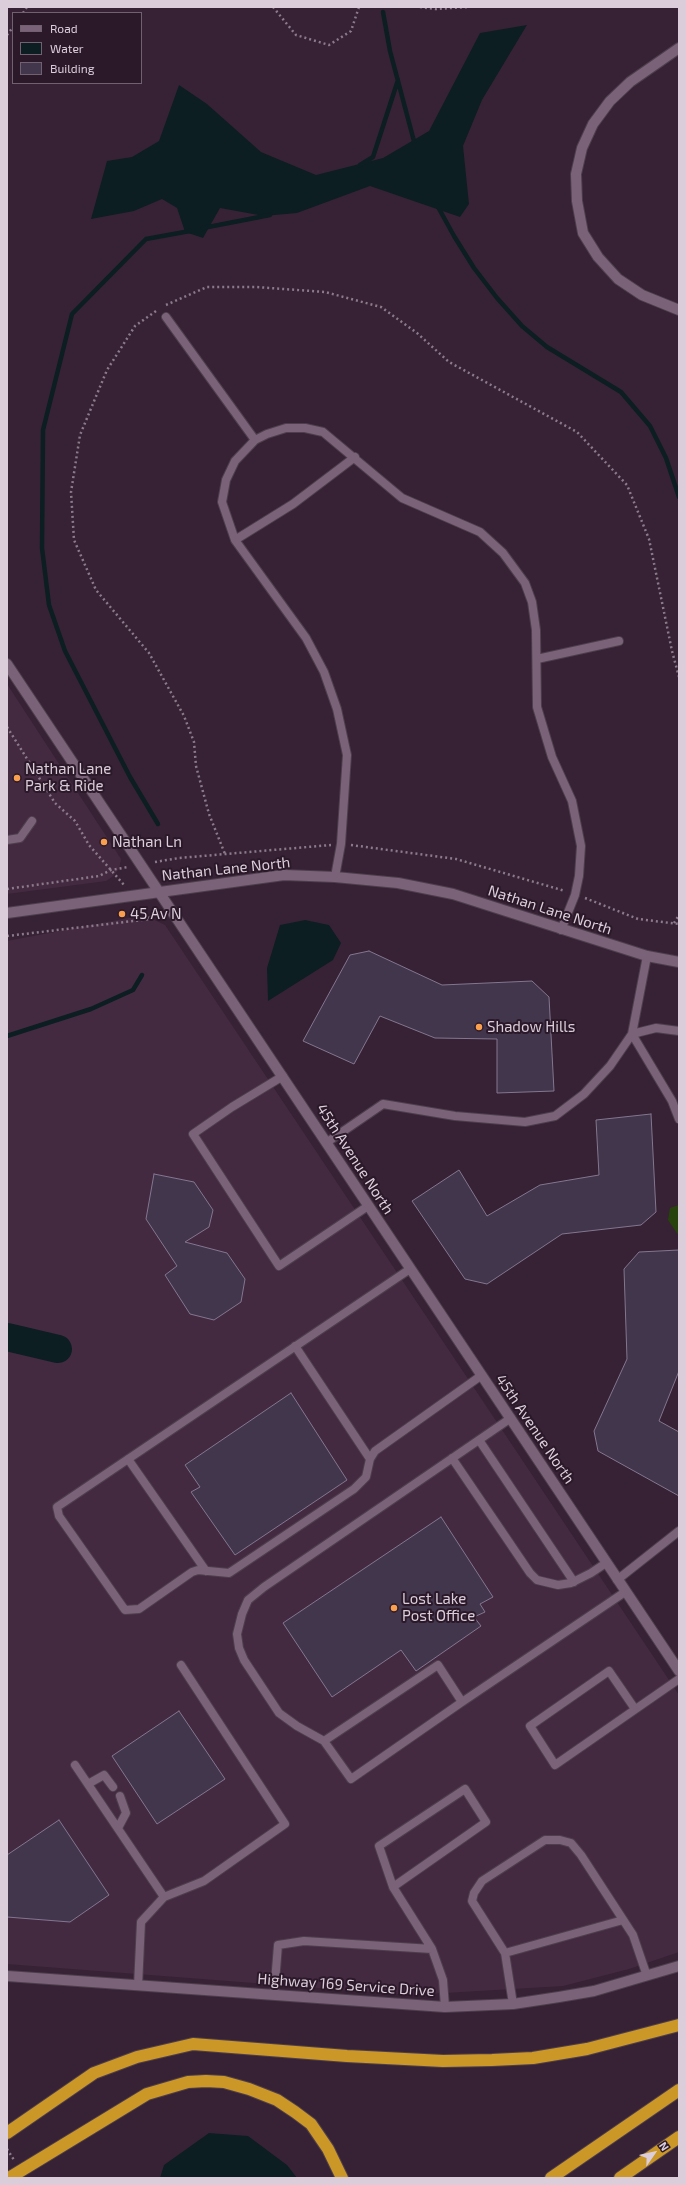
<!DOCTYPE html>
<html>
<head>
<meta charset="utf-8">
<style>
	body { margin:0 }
	#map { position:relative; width:686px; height:2185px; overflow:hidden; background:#362234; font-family:"Exo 2",sans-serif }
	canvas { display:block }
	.frame { position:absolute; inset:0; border:8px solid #dbceda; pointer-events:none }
	.legend { position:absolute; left:12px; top:12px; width:130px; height:72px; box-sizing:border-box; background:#2b192a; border:1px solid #716170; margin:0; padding:5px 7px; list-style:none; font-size:12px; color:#dbceda }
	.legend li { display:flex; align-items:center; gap:8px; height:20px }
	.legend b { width:20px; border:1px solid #716170 }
	.north { position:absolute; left:634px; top:2133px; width:40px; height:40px; -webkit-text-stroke:3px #2b192a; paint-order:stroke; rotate:56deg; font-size:11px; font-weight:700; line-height:16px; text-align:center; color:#dbceda }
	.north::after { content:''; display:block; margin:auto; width:14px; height:18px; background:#dbceda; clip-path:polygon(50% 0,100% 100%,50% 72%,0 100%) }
</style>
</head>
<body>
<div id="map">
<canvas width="686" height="2185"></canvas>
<div class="frame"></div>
<ul class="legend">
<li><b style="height:5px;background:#7a6378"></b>Road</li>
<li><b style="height:11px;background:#0c1e22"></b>Water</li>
<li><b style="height:11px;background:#42364c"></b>Building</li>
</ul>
<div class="north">N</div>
</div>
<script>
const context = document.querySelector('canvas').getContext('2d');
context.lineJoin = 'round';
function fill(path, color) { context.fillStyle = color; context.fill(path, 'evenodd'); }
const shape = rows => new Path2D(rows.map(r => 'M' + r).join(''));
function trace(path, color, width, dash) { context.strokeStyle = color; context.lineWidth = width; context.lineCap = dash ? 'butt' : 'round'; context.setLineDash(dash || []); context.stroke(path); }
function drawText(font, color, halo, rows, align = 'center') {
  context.font = font + ' "Exo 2",sans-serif'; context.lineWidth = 4; context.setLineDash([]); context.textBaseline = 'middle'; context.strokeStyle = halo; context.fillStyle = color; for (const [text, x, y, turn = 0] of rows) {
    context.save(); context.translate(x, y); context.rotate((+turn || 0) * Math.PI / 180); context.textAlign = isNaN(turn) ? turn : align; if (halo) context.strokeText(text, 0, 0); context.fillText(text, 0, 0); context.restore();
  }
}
fill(shape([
	[7,684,121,859,119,869,112,877,106,881,7,894],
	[144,915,165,925,679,1695,679,1952,629,1969,563,1986,410,1995,7,1964,7,941]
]), '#432a41');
fill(shape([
	[679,1205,679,1236,668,1220,670,1208]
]), '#27420d');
fill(shape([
	[527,25,482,100,463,146,469,204,460,217,370,186,297,213,264,216,220,208,203,238,185,232,177,208,162,199,134,211,91,219,107,161,132,157,159,141,179,85,207,104,261,152,316,175,383,158,429,131,480,33],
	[305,920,329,925,341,943,333,960,268,1001,267,968,280,925],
	[209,2133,248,2136,287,2165,297,2178,160,2178,164,2165]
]), '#0c1e22');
trace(shape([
	[383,12,390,51,415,145],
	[360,165,373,157,398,80],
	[437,205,454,236,474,268,497,298,522,326,547,347,621,392,650,426,666,458,679,497],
	[203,228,270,215],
	[158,824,130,777,65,651,49,605,42,548,43,430,72,314,146,239,190,231],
	[7,1036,91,1009,133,990,142,975]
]), '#0c1e22', 4.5);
trace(shape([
	[7,1337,58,1349]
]), '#0c1e22', 28);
const building = shape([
	[369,951,442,985,532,981,549,997,554,1091,497,1093,497,1039,435,1038,380,1016,354,1064,303,1041,350,955,369,951],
	[651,1114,656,1212,641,1225,562,1234,487,1284,465,1279,412,1201,459,1170,487,1216,540,1185,599,1175,596,1120,651,1114],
	[154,1174,194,1182,213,1210,209,1227,185,1242,227,1253,245,1279,241,1302,214,1320,190,1314,165,1275,177,1266,146,1219,154,1174],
	[679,1250,679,1371,659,1421,679,1432,679,1496,598,1451,594,1431,627,1359,624,1269,639,1252,679,1250],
	[291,1393,347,1480,235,1555,191,1492,200,1487,185,1465,291,1393],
	[441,1517,493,1597,480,1604,485,1612,474,1617,481,1626,416,1671,401,1650,332,1697,283,1623,441,1517],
	[179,1711,225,1779,157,1824,112,1756,179,1711],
	[59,1820,109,1895,70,1922,7,1917,7,1855,59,1820]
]);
fill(building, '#42364c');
trace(building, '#847690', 1);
const service = shape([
	[166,317,255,440],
	[235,540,293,504,355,457],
	[537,659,619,641],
	[7,840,20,838,32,821],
	[335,877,341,844,347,755,337,709,324,672,306,638,235,540,222,502,226,480,235,461,255,440,267,434,286,428,305,428,323,432,402,498,480,532,503,553,525,583,532,602,536,630,537,707,552,757,572,801,581,846,579,876,575,895,561,930],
	[647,956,632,1034,672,1101,679,1119],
	[283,1076,232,1107,193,1134,279,1266,368,1206],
	[326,1143,383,1104,455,1116,525,1122,555,1116,584,1094,610,1066,632,1034,656,1028,679,1031],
	[410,1269,57,1507,59,1516,125,1610,139,1609,192,1572,198,1570,229,1573,354,1489,366,1477,370,1459,375,1451,482,1375],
	[295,1346,370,1459],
	[479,1440,574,1582],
	[452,1458,530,1573,537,1580,558,1585,571,1583,591,1573,606,1563],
	[128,1459,206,1571],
	[617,1580,679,1531],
	[462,1702,351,1779,324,1741,297,1726,279,1713,244,1660,239,1648,237,1634,242,1614,248,1600,264,1587,511,1418],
	[635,1709,609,1671,530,1726,555,1765,679,1679],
	[324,1741,438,1665,462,1702,625,1592],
	[75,1765,164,1897,141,1922,138,1986],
	[88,1784,104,1775,113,1787],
	[118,1828,126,1813,120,1796],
	[164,1897,204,1881,285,1824,181,1665],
	[432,1949,443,1980,445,2007],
	[505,1953,623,1920],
	[274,1995,278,1945,304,1941,432,1949,393,1887,486,1822,465,1789,379,1846,393,1887],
	[513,2004,505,1953,472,1901,474,1893,482,1881,545,1840,560,1840,571,1843,581,1855,633,1935,647,1976]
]);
const minor = shape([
	[679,48,630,82,610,101,593,124,582,148,576,174,577,201,583,233,598,257,618,279,642,295,679,310],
	[159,892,679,1671],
	[7,1976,445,2007,513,2004,559,1997,594,1991,679,1966]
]);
const tertiary = shape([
	[7,664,159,892],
	[7,913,284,875,335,877,398,883,453,894,647,956,679,962]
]);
const motorway = shape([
	[7,2133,94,2073,137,2057,193,2044,347,2056,443,2061,492,2060,533,2058,587,2049,679,2025],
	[9,2178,147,2094,188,2082,206,2081,224,2082,249,2089,277,2100,295,2112,311,2124,328,2149,342,2178],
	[551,2178,679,2090],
	[620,2178,679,2137]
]);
trace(service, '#4e3e4d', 10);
trace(minor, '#4e3e4d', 12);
trace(tertiary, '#4e3e4d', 12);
trace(motorway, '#4e3e4d', 14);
trace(shape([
	[273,7,296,35,329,45,351,31,359,7],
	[420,7,435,9,469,7],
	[23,13,27,7],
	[7,35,13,27],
	[166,305,207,287,256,287,325,292,381,307,417,333,449,362,577,432,627,485,649,539,672,651,679,677],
	[156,311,135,326,107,370,80,435,71,492,74,540,96,590,149,653,184,716,194,742,196,766,209,814,225,854],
	[7,727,55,803,75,821,89,845,124,885],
	[351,845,456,859,565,891],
	[155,862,179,858,331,845],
	[7,889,99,876,111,870,128,867],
	[585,898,638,919,679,924],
	[674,923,679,915],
	[7,936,150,919,141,906],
	[7,2149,14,2160]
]), '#8b7b8a', 2.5, [2, 3]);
trace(service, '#7a6378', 8);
trace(minor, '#7a6378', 10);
trace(tertiary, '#7a6378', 10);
trace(motorway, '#cb9726', 12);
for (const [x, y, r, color] of [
	[17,778,4,"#fa9f4e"],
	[104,842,4,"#fa9f4e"],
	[122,914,4,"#fa9f4e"],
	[479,1027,4,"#fa9f4e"],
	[394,1608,4,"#fa9f4e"]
]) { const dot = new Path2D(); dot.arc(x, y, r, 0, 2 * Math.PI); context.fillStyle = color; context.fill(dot); trace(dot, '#2b192a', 1.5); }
drawText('15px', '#dbceda', '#2b192a', [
	["Nathan Lane",25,769],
	["Park & Ride",25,786],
	["Nathan Ln",112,842],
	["45 Av N",130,914],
	["Shadow Hills",487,1027],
	["Lost Lake",402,1599],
	["Post Office",402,1616]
], 'left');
drawText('15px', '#dbceda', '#2b192a', [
	["Nathan Lane North",226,869,-6],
	["Nathan Lane North",550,910,18],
	["45th Avenue North",355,1159,57],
	["45th Avenue North",535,1429,56],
	["Highway 169 Service Drive",346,1985,4]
]);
</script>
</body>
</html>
